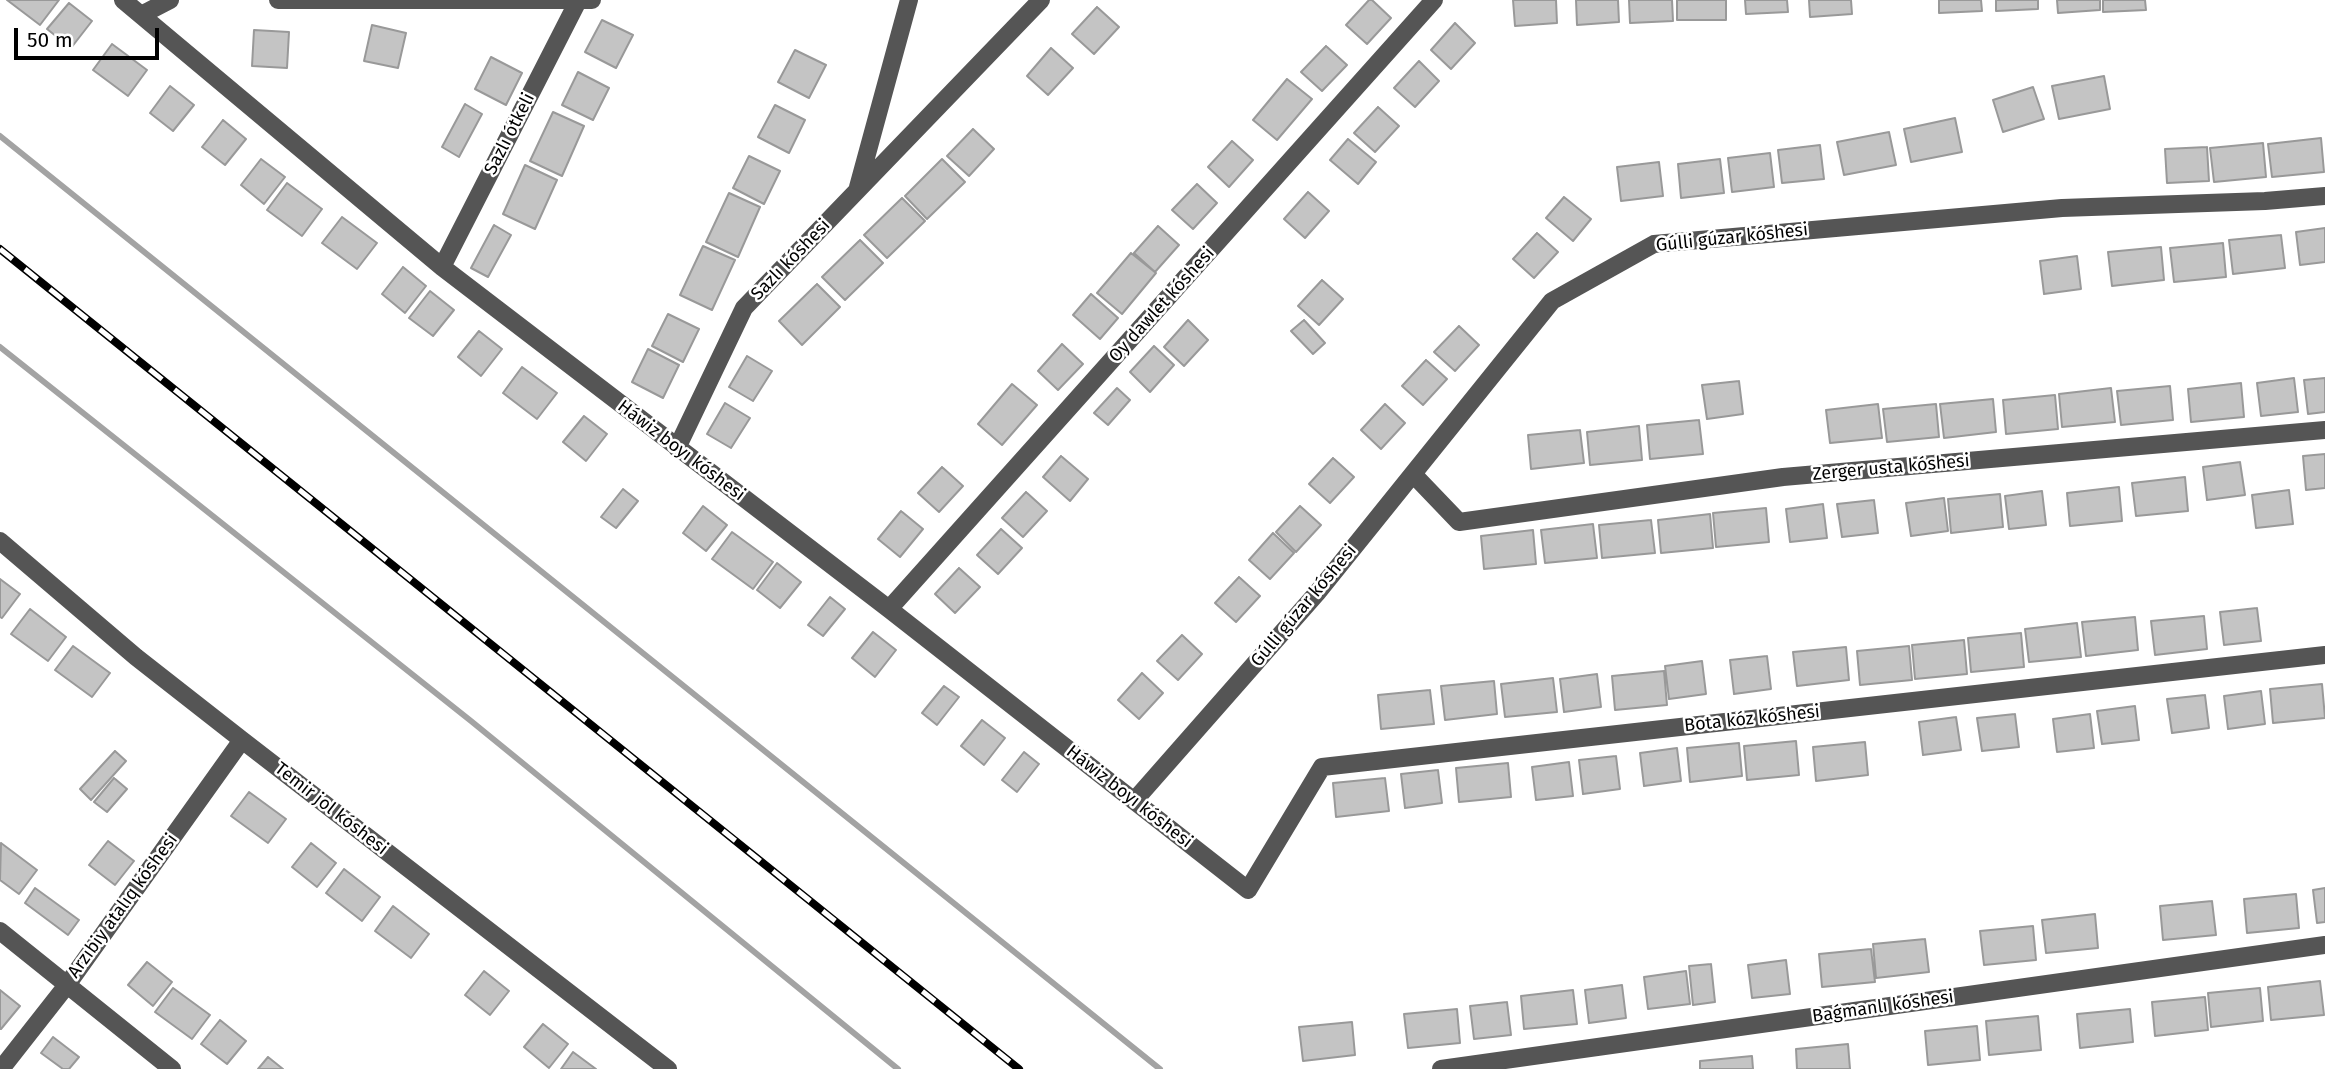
<!DOCTYPE html>
<html>
<head>
<meta charset="utf-8">
<style>
	body { margin:0 }
	#map { position:relative; width:2325px; height:1069px; overflow:hidden; background:#fff; font-family:"Fira Sans",sans-serif }
	canvas { display:block }
	.scale { position:absolute; left:14px; top:28px; width:145px; height:32px; box-sizing:border-box; border:4px solid #000; border-top:0; padding-left:9px; font-size:21px; line-height:24px; white-space:nowrap; color:#000; -webkit-text-stroke:5px #fff; paint-order:stroke }
</style>
</head>
<body>
<div id="map">
<canvas width="2325" height="1069"></canvas>
<div class="scale">50 m</div>
</div>
<script>
const context = document.querySelector('canvas').getContext('2d');
context.lineJoin = 'round';
const shape = rows => new Path2D(rows.map(r => 'M' + r).join(''));
function trace(path, color, width, dash) { context.strokeStyle = color; context.lineWidth = width; context.lineCap = dash ? 'butt' : 'round'; context.setLineDash(dash || []); context.stroke(path); }
function fill(path, color) { context.fillStyle = color; context.fill(path, 'evenodd'); }
function drawText(font, color, halo, rows, align = 'center') {
  context.font = font + ' "Fira Sans",sans-serif'; context.lineWidth = 5; context.setLineDash([]); context.textBaseline = 'middle'; context.strokeStyle = halo; context.fillStyle = color; for (const [text, x, y, turn = 0] of rows) {
    context.save(); context.translate(x, y); context.rotate((+turn || 0) * Math.PI / 180); context.textAlign = isNaN(turn) ? turn : align; if (halo) context.strokeText(text, 0, 0); context.fillText(text, 0, 0); context.restore();
  }
}
trace(shape([
	[0,136,1160,1069],
	[0,347,471,721,898,1069]
]), '#a3a3a3', 6);
const building = shape([
	[7,0,59,0,40,25,7,0],
	[1369,0,1372,0,1391,18,1367,44,1346,25,1369,0],
	[1513,0,1556,0,1557,23,1515,26,1513,0],
	[1576,0,1618,0,1619,22,1577,25,1576,0],
	[1629,0,1672,0,1673,21,1630,23,1629,0],
	[1677,0,1726,0,1726,20,1677,20,1677,0],
	[1745,0,1787,0,1788,12,1746,14,1745,0],
	[1809,0,1851,0,1852,14,1810,17,1809,0],
	[1939,0,1981,0,1982,11,1939,13,1939,0],
	[1996,0,2038,0,2038,9,1996,11,1996,0],
	[2057,0,2100,0,2100,10,2058,13,2057,0],
	[2103,0,2145,0,2146,10,2103,12,2103,0],
	[69,3,92,21,71,48,47,29,69,3],
	[1097,7,1119,27,1094,54,1072,34,1097,7],
	[602,20,633,35,616,68,585,52,602,20],
	[1455,23,1475,43,1451,69,1431,50,1455,23],
	[372,25,406,33,398,68,364,61,372,25],
	[254,30,289,32,287,68,252,66,254,30],
	[112,44,147,70,128,96,93,70,112,44],
	[1326,46,1347,65,1322,91,1301,72,1326,46],
	[1051,48,1073,68,1048,95,1027,76,1051,48],
	[795,50,826,65,809,98,778,82,795,50],
	[491,57,522,73,506,105,475,89,491,57],
	[1419,61,1439,81,1415,107,1394,88,1419,61],
	[578,72,609,88,593,120,562,105,578,72],
	[2104,76,2110,109,2059,119,2052,86,2104,76],
	[1287,79,1312,99,1277,140,1253,120,1287,79],
	[170,86,194,105,173,131,150,113,170,86],
	[2033,87,2044,119,2003,132,1993,100,2033,87],
	[465,104,482,114,459,157,442,147,465,104],
	[775,105,805,120,789,153,758,137,775,105],
	[1378,107,1399,126,1375,152,1354,133,1378,107],
	[553,112,584,126,562,176,530,161,553,112],
	[1955,118,1962,152,1911,162,1904,129,1955,118],
	[223,120,246,139,225,165,202,147,223,120],
	[973,129,994,149,969,176,947,156,973,129],
	[1889,132,1896,165,1844,175,1837,142,1889,132],
	[2321,138,2324,172,2272,177,2268,144,2321,138],
	[1348,139,1376,162,1358,184,1330,160,1348,139],
	[1232,141,1253,160,1229,187,1208,167,1232,141],
	[2263,143,2266,177,2214,182,2210,148,2263,143],
	[1820,145,1824,179,1782,183,1778,150,1820,145],
	[2207,147,2209,181,2167,183,2165,149,2207,147],
	[1770,153,1774,187,1732,192,1728,158,1770,153],
	[749,156,780,171,764,204,733,188,749,156],
	[261,159,285,177,264,204,241,185,261,159],
	[942,159,965,182,927,219,905,196,942,159],
	[1720,159,1724,193,1681,198,1678,164,1720,159],
	[1659,162,1663,196,1621,201,1617,167,1659,162],
	[525,165,557,180,535,229,503,214,525,165],
	[287,183,322,209,302,236,267,210,287,183],
	[1197,184,1217,203,1193,229,1172,210,1197,184],
	[1308,192,1329,211,1305,238,1284,219,1308,192],
	[729,193,760,207,738,257,706,242,729,193],
	[1564,197,1591,219,1573,241,1546,218,1564,197],
	[902,198,925,221,887,258,864,235,902,198],
	[342,217,377,243,357,269,322,243,342,217],
	[494,225,511,235,488,277,471,268,494,225],
	[1158,226,1179,245,1155,272,1134,253,1158,226],
	[2325,228,2325,262,2300,265,2296,232,2325,228],
	[1537,233,1558,252,1534,278,1513,259,1537,233],
	[2281,235,2285,268,2233,274,2229,240,2281,235],
	[860,240,883,263,845,300,822,277,860,240],
	[2223,243,2226,277,2174,282,2170,248,2223,243],
	[703,246,735,260,712,310,680,295,703,246],
	[2161,247,2164,280,2112,286,2108,252,2161,247],
	[1131,253,1156,273,1122,314,1097,293,1131,253],
	[2077,256,2081,289,2044,294,2040,261,2077,256],
	[403,267,426,286,405,313,382,294,403,267],
	[1322,280,1343,299,1319,325,1298,306,1322,280],
	[817,284,840,307,802,345,779,321,817,284],
	[430,291,454,310,433,336,409,318,430,291],
	[1091,294,1118,318,1100,339,1073,315,1091,294],
	[668,314,699,329,683,362,652,346,668,314],
	[1188,320,1208,340,1184,366,1164,347,1188,320],
	[1304,320,1325,343,1313,354,1291,331,1304,320],
	[1459,326,1479,345,1455,371,1434,352,1459,326],
	[479,331,502,349,481,376,458,357,479,331],
	[1062,344,1083,364,1058,390,1038,371,1062,344],
	[1154,346,1174,365,1150,392,1130,372,1154,346],
	[648,349,679,365,663,398,632,382,648,349],
	[747,356,772,371,753,401,729,387,747,356],
	[1426,360,1447,379,1423,405,1402,386,1426,360],
	[522,367,557,393,537,419,503,393,522,367],
	[2294,378,2298,412,2261,416,2257,383,2294,378],
	[2325,378,2325,412,2308,414,2304,380,2325,378],
	[1739,381,1743,414,1707,419,1702,385,1739,381],
	[2241,383,2244,417,2191,422,2188,389,2241,383],
	[1012,384,1037,405,1002,445,978,424,1012,384],
	[2170,386,2173,420,2121,425,2117,391,2170,386],
	[1117,388,1130,400,1108,425,1094,413,1117,388],
	[2111,388,2115,422,2062,427,2059,394,2111,388],
	[2055,395,2058,429,2006,434,2003,400,2055,395],
	[1993,399,1996,432,1944,438,1940,404,1993,399],
	[725,403,750,418,731,448,707,434,725,403],
	[1385,404,1405,423,1381,449,1361,430,1385,404],
	[1878,404,1882,438,1830,443,1826,410,1878,404],
	[1936,404,1939,437,1887,442,1883,409,1936,404],
	[584,416,607,434,586,461,563,442,584,416],
	[1699,420,1703,454,1650,459,1647,425,1699,420],
	[1639,426,1642,460,1590,465,1587,432,1639,426],
	[1580,430,1584,463,1531,469,1528,435,1580,430],
	[2325,454,2325,488,2306,490,2303,456,2325,454],
	[1061,456,1088,479,1070,501,1043,477,1061,456],
	[1333,458,1354,477,1330,503,1309,484,1333,458],
	[2240,462,2245,495,2207,500,2203,467,2240,462],
	[942,467,963,486,939,512,918,493,942,467],
	[2185,477,2188,511,2136,516,2132,483,2185,477],
	[2119,487,2122,521,2070,526,2067,493,2119,487],
	[623,489,638,501,616,528,601,517,623,489],
	[2289,490,2293,524,2256,528,2252,495,2289,490],
	[2042,491,2046,525,2009,529,2005,496,2042,491],
	[1026,492,1047,511,1023,537,1002,518,1026,492],
	[2000,494,2003,527,1951,533,1948,499,2000,494],
	[1944,498,1948,531,1911,536,1906,503,1944,498],
	[1874,500,1878,533,1842,537,1837,504,1874,500],
	[1823,504,1827,538,1790,542,1786,509,1823,504],
	[703,506,727,525,706,551,683,533,703,506],
	[1300,506,1321,525,1296,552,1276,532,1300,506],
	[1766,508,1769,542,1716,547,1713,513,1766,508],
	[901,511,923,529,900,557,878,539,901,511],
	[1710,514,1713,548,1661,553,1658,520,1710,514],
	[1651,520,1655,553,1602,558,1599,525,1651,520],
	[1593,524,1597,558,1545,563,1541,530,1593,524],
	[1001,529,1022,548,998,574,977,555,1001,529],
	[1533,530,1536,564,1484,569,1481,536,1533,530],
	[732,532,773,562,753,589,712,559,732,532],
	[1273,533,1294,553,1270,579,1249,560,1273,533],
	[777,563,801,582,780,608,757,590,777,563],
	[959,568,980,587,955,613,935,594,959,568],
	[1239,577,1260,596,1236,622,1215,603,1239,577],
	[0,579,20,594,2,618,0,617,0,579],
	[830,597,845,609,823,636,808,625,830,597],
	[2257,608,2261,641,2224,645,2220,612,2257,608],
	[30,609,66,637,48,661,11,634,30,609],
	[2204,616,2207,649,2155,655,2151,621,2204,616],
	[2135,617,2138,650,2086,656,2082,622,2135,617],
	[2077,623,2081,657,2029,662,2025,629,2077,623],
	[873,632,896,650,875,677,852,658,873,632],
	[2021,633,2024,667,1971,672,1968,638,2021,633],
	[1182,635,1202,654,1178,680,1157,661,1182,635],
	[1964,640,1967,674,1915,679,1912,645,1964,640],
	[73,646,110,673,92,697,55,670,73,646],
	[1909,646,1912,680,1860,685,1857,651,1909,646],
	[1846,647,1849,680,1797,686,1793,652,1846,647],
	[1767,656,1771,689,1734,694,1730,660,1767,656],
	[1702,661,1706,694,1669,699,1665,666,1702,661],
	[1664,671,1667,705,1615,710,1612,676,1664,671],
	[1142,673,1163,693,1139,719,1118,700,1142,673],
	[1597,674,1601,707,1564,712,1560,679,1597,674],
	[1553,678,1557,712,1505,717,1501,684,1553,678],
	[1494,681,1497,714,1445,720,1441,686,1494,681],
	[2322,684,2325,718,2273,723,2270,689,2322,684],
	[944,686,959,697,937,725,922,713,944,686],
	[1430,690,1434,724,1381,729,1378,695,1430,690],
	[2261,691,2265,724,2228,729,2224,696,2261,691],
	[2205,695,2209,728,2172,733,2167,699,2205,695],
	[2135,706,2139,740,2102,744,2097,711,2135,706],
	[2015,714,2019,747,1982,751,1977,718,2015,714],
	[2090,714,2094,748,2057,752,2053,719,2090,714],
	[1956,717,1961,750,1923,755,1919,722,1956,717],
	[982,720,1005,738,984,765,961,746,982,720],
	[1796,741,1799,775,1747,780,1744,746,1796,741],
	[1865,742,1868,775,1816,781,1813,747,1865,742],
	[1739,743,1742,776,1690,782,1687,748,1739,743],
	[1677,748,1681,781,1644,786,1640,753,1677,748],
	[115,751,126,761,91,800,80,789,115,751],
	[1024,752,1039,764,1017,792,1002,780,1024,752],
	[1616,756,1620,789,1583,794,1579,760,1616,756],
	[1569,762,1573,796,1536,800,1532,767,1569,762],
	[1508,763,1511,797,1459,802,1456,768,1508,763],
	[1438,770,1442,803,1405,808,1401,774,1438,770],
	[114,778,127,789,107,812,94,802,114,778],
	[1385,778,1389,811,1336,817,1333,783,1385,778],
	[249,792,286,819,268,843,231,816,249,792],
	[108,841,134,861,115,885,89,865,108,841],
	[1,843,37,870,19,894,0,880,1,843],
	[311,843,336,863,317,887,292,867,311,843],
	[344,869,380,897,362,921,326,893,344,869],
	[35,888,79,920,68,935,25,903,35,888],
	[2325,888,2325,922,2317,923,2313,890,2325,888],
	[2296,894,2299,928,2247,933,2244,899,2296,894],
	[2212,901,2216,935,2163,940,2160,906,2212,901],
	[393,906,429,934,411,958,375,931,393,906],
	[2095,914,2098,948,2046,953,2042,920,2095,914],
	[2033,926,2036,960,1984,965,1980,931,2033,926],
	[1925,939,1929,972,1876,978,1873,944,1925,939],
	[1871,949,1875,982,1822,987,1819,954,1871,949],
	[1786,960,1790,994,1752,998,1748,965,1786,960],
	[147,962,172,982,153,1006,128,985,147,962],
	[1711,964,1715,1002,1693,1005,1689,966,1711,964],
	[484,971,509,991,490,1015,465,995,484,971],
	[1686,971,1690,1004,1648,1009,1644,977,1686,971],
	[2320,981,2324,1015,2271,1020,2268,987,2320,981],
	[1622,985,1626,1018,1589,1023,1585,990,1622,985],
	[173,988,210,1015,192,1039,155,1012,173,988],
	[2260,988,2263,1021,2211,1027,2208,993,2260,988],
	[0,990,20,1006,1,1029,0,1029,0,990],
	[1573,990,1577,1024,1524,1029,1521,996,1573,990],
	[2205,997,2208,1030,2155,1036,2152,1002,2205,997],
	[1507,1002,1511,1035,1474,1039,1470,1006,1507,1002],
	[1457,1009,1460,1043,1408,1048,1404,1014,1457,1009],
	[2130,1009,2133,1042,2080,1048,2077,1014,2130,1009],
	[2038,1016,2041,1050,1989,1055,1986,1021,2038,1016],
	[220,1020,246,1041,227,1064,201,1044,220,1020],
	[1352,1022,1355,1055,1303,1061,1299,1027,1352,1022],
	[543,1024,568,1044,549,1068,524,1047,543,1024],
	[1977,1026,1980,1060,1928,1065,1925,1031,1977,1026],
	[53,1037,79,1057,69,1069,63,1069,41,1053,53,1037],
	[1848,1044,1850,1069,1797,1069,1796,1049,1848,1044],
	[573,1052,596,1069,561,1069,573,1052],
	[1752,1056,1753,1069,1700,1069,1700,1061,1752,1056],
	[268,1057,283,1069,258,1069,268,1057]
]);
fill(building, '#c4c4c4');
trace(building, '#999', 2);
trace(shape([
	[123,0,442,267,889,609,1248,890,1322,767,2325,655],
	[278,0,592,0],
	[143,14,170,0],
	[858,187,909,0],
	[442,267,578,1],
	[677,448,744,308,1041,0],
	[1413,474,1459,522,1783,477,2325,430],
	[0,541,136,657,242,740,668,1069],
	[889,609,1434,0],
	[1134,801,1317,593,1552,301,1654,244,2062,208,2265,201,2325,196],
	[0,931,172,1069],
	[1,1069,67,985,242,740],
	[1441,1069,2325,945]
]), '#555', 18);
const rail = shape([
	[0,249,1019,1069]
]);
trace(rail, '#000', 8);
trace(rail, '#fff', 5, [16]);
drawText('18px', '#000', '#fff', [
	["Sazlı ótkeli",510,134,-63],
	["Gúlli gúzar kóshesi",1732,238,-6],
	["Sazlı kóshesi",791,260,-46],
	["Oy dawlet kóshesi",1162,305,-48],
	["Háwiz boyı kóshesi",681,451,37],
	["Zerger usta kóshesi",1891,468,-5],
	["Gúlli gúzar kóshesi",1304,606,-50],
	["Bota kóz kóshesi",1752,719,-6],
	["Háwiz boyı kóshesi",1129,797,38],
	["Temir jol kóshesi",331,809,38],
	["Arzıbiy atalıq kóshesi",123,906,-54],
	["Baǵmanlı kóshesi",1883,1007,-8]
]);
</script>
</body>
</html>
